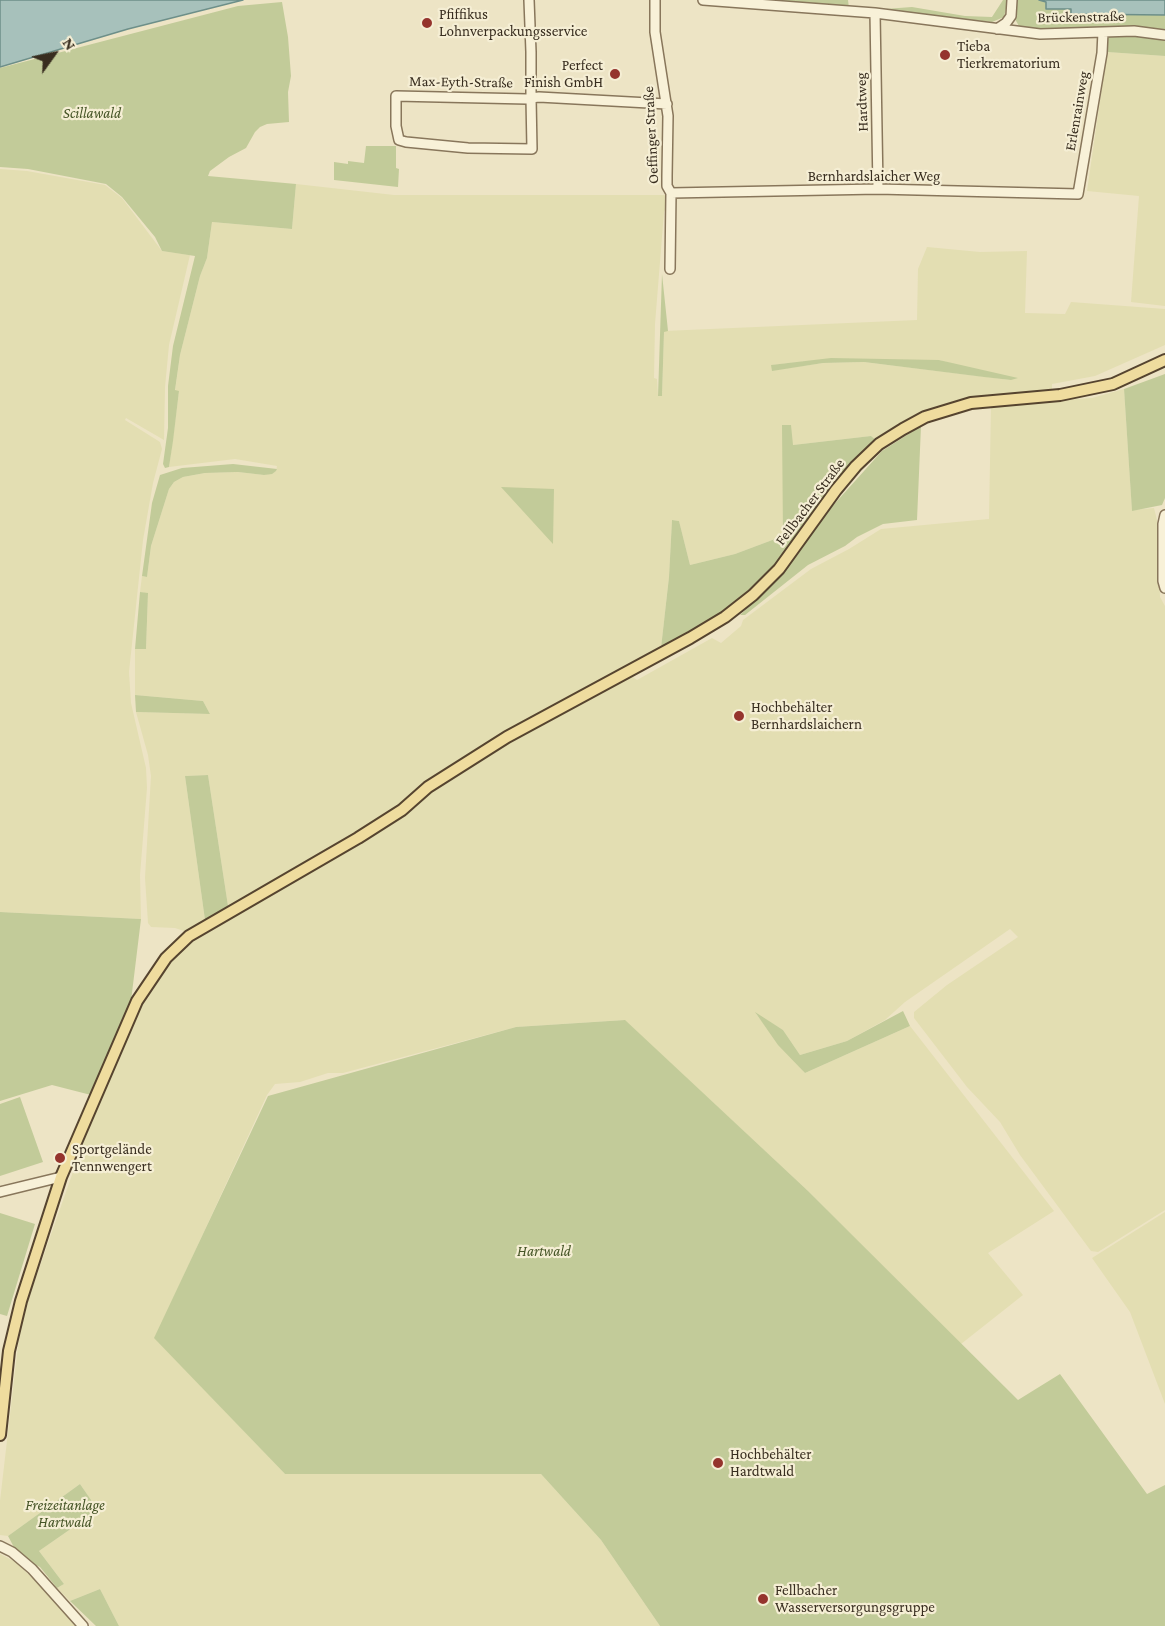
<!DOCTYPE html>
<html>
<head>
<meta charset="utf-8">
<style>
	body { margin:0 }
	#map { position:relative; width:1165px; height:1626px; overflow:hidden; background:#ede4c5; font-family:"Crimson Pro",serif }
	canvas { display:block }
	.north { position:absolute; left:24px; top:24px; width:60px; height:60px; -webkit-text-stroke:4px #f5eed4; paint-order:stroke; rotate:57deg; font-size:16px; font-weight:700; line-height:24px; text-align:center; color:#382d1f }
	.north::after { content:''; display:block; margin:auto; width:21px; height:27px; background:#382d1f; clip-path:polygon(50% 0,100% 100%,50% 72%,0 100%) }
</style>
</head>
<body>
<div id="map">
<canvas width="1165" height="1626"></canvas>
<div class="north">N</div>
</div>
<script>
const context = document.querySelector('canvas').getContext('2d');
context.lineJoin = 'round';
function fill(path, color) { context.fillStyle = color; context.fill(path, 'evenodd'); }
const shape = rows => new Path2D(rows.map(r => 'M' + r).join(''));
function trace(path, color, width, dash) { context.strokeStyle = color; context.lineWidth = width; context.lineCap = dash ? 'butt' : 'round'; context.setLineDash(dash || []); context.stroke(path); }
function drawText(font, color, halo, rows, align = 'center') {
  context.font = font + ' "Crimson Pro",serif'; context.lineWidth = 4.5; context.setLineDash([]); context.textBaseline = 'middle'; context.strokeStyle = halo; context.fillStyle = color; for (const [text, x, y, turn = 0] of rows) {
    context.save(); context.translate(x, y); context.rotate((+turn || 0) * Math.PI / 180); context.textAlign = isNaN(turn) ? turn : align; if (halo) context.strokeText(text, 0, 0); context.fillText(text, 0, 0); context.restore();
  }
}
fill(shape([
	[1107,52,1165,56,1165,306,1131,302,1139,196,1087,191],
	[0,169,27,171,105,185,122,198,162,251,190,255,169,345,165,387,164,440,126,418,125,420,160,442,162,449,153,483,143,540,129,672,131,703,146,768,147,788,140,875,141,919,0,912],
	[296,184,394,195,669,195,668,204,664,212,655,324,654,378,657,379,658,396,662,395,664,331,917,320,918,269,927,247,980,252,1027,251,1025,313,1065,314,1071,302,1165,309,1165,345,1095,376,1052,384,1052,391,991,397,877,441,871,436,793,445,783,536,735,554,690,565,679,521,672,520,669,577,661,648,510,731,433,778,393,809,327,850,228,906,208,775,185,776,205,920,187,932,175,928,151,927,148,923,145,878,151,776,148,755,136,712,210,714,203,701,135,695,135,649,146,649,148,594,140,592,142,576,147,577,151,546,169,489,174,482,183,477,205,473,238,472,264,475,276,471,277,466,235,459,169,467,179,392,175,391,180,355,200,276,207,258,212,222,292,229],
	[939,360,1011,380,864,362,823,363,773,370,772,365,809,361],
	[1124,389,1132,510,1154,508,1157,520,1160,597,1165,606,1165,1210,1098,1252,1091,1251,1020,1155,1000,1122,967,1087,914,1018,914,1012,947,985,1018,937,1010,929,905,1002,885,1020,847,1041,800,1055,783,1030,756,1014,805,1073,910,1026,1054,1211,988,1253,1023,1295,961,1344,807,1190,624,1020,516,1027,343,1073,328,1073,300,1082,275,1084,267,1095,155,1338,285,1474,541,1474,601,1540,660,1626,119,1626,100,1589,70,1601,57,1588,64,1584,39,1551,98,1510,80,1484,8,1536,0,1535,0,1501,21,1320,100,1095,147,989,170,959,206,930,398,817,451,777,515,738,630,675,637,680,712,638,721,643,741,626,743,620,811,569,849,549,881,529,989,519,991,405,1092,398],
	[1165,1212,1165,1404,1130,1312,1092,1258],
	[0,1554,16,1562,80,1626,0,1626]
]), '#e3deb2');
fill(shape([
	[746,0,848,0,849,8],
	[1003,0,1008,0,1004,17,992,22,884,11,885,9,912,7,965,16,992,17],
	[1015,0,1039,0,1071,9,1071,14,1165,15,1165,56,1107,52,1108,39,1103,32,1020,28,1015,19],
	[282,2,288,37,291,76,288,92,289,122,267,124,260,127,255,132,246,148,229,157,210,171,208,176,296,184,292,229,212,222,207,258,200,276,180,355,175,390,179,391,173,441,169,467,165,468,163,464,168,428,168,386,173,346,195,256,162,251,155,237,122,197,106,184,28,169,0,167,0,68,238,6],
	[366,146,396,146,396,168,399,169,398,187,334,180,334,162,348,164,348,161,364,163],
	[662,274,668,331,664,332,662,396,658,396],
	[831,358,939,360,1018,378,1011,380,984,377,864,362,823,363,772,371,771,365],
	[1165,374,1165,498,1162,505,1132,511,1124,389],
	[782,425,791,425,793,445,871,436,877,441,785,556,748,596,702,626,661,648,669,577,672,520,679,521,690,565,735,554,783,536],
	[921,426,917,520,883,524,857,537,845,546,808,565,745,615,740,615,759,597,798,554,820,520,882,451],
	[233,464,277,469,276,471,272,474,264,475,238,472,205,473,183,477,174,482,169,489,151,546,147,577,142,576,152,503,160,475,182,468],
	[501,487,554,489,553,544],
	[140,592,148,593,146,649,135,649],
	[135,695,203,701,210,714,136,712],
	[208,775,228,906,205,920,185,776],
	[0,912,141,919,131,1001,91,1095,52,1085,0,1101],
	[903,1011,910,1026,805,1073,778,1045,755,1012,783,1030,800,1055,847,1041],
	[625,1020,807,1190,1018,1400,1060,1374,1147,1494,1165,1485,1165,1626,660,1626,601,1540,541,1474,285,1474,154,1338,268,1096,516,1027],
	[20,1097,43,1162,0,1176,0,1104],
	[0,1213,35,1224,7,1316,0,1314],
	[80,1484,98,1510,39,1551,64,1584,57,1588,40,1567,29,1562,16,1551,8,1536],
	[100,1589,119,1626,96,1626,70,1601]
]), '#c2cb99');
const water = shape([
	[0,0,243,0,128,29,0,67,0,0],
	[1039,0,1165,0,1165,15,1071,14,1071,9,1046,9,1046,2,1039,0]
]);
fill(water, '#a7c1bb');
trace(water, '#6d8f89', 1.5);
const minor = shape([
	[529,0,531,52,531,98,532,149,468,148,406,142,399,140,396,126,396,96,527,99,531,98,539,97,667,104],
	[655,0,655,32,668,116,667,176,667,186,671,193,670,269],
	[703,0,875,13,1040,34,1134,31,1165,35],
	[875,13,878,189],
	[997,29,1006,23,1011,16,1012,0],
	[671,193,878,189,1078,194,1102,53,1103,32],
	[1165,515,1163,524,1163,581,1165,588],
	[0,1192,61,1177],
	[0,1546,12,1552,32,1569,83,1626]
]);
const major = shape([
	[0,1435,9,1351,21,1301,61,1177,137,1001,166,958,189,936,358,838,402,810,428,787,507,737,690,638,725,617,753,595,779,569,836,490,856,466,879,444,903,429,925,417,971,403,1060,395,1113,384,1165,360]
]);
trace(minor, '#88765b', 12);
trace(major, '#56442f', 14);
trace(minor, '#f8f1d8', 9);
trace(major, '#efdc9e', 10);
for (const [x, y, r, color] of [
	[427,23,6,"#95342d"],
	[945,55,6,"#95342d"],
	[615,74,6,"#95342d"],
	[739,716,6,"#95342d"],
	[60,1158,6,"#95342d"],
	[718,1463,6,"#95342d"],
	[763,1599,6,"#95342d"]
]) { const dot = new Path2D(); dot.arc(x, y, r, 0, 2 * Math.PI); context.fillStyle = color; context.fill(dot); trace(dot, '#f5eed4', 2); }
drawText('15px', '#382d1f', '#f5eed4', [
	["Pfiffikus",439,14],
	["Lohnverpackungsservice",439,31],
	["Tieba",957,46],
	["Tierkrematorium",957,63],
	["Perfect",603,65,"right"],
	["Finish GmbH",603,82,"right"],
	["Hochbehälter",751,707],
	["Bernhardslaichern",751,724],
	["Sportgelände",72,1149],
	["Tennwengert",72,1166],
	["Hochbehälter",730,1454],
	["Hardtwald",730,1471],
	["Fellbacher",775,1590],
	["Wasserversorgungsgruppe",775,1607]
], 'left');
drawText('15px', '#382d1f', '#f5eed4', [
	["Brückenstraße",1081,17,-1],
	["Max-Eyth-Straße",461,82,1],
	["Hardtweg",862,102,-92],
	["Erlenrainweg",1077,111,-80],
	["Oeffinger Straße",651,135,-93],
	["Bernhardslaicher Weg",874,176],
	["Fellbacher Straße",810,502,-53]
]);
drawText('italic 15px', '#455426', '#f5eed4', [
	["Scillawald",92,113],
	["Hartwald",544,1251],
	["Freizeitanlage",65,1505],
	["Hartwald",65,1522]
]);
</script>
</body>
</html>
